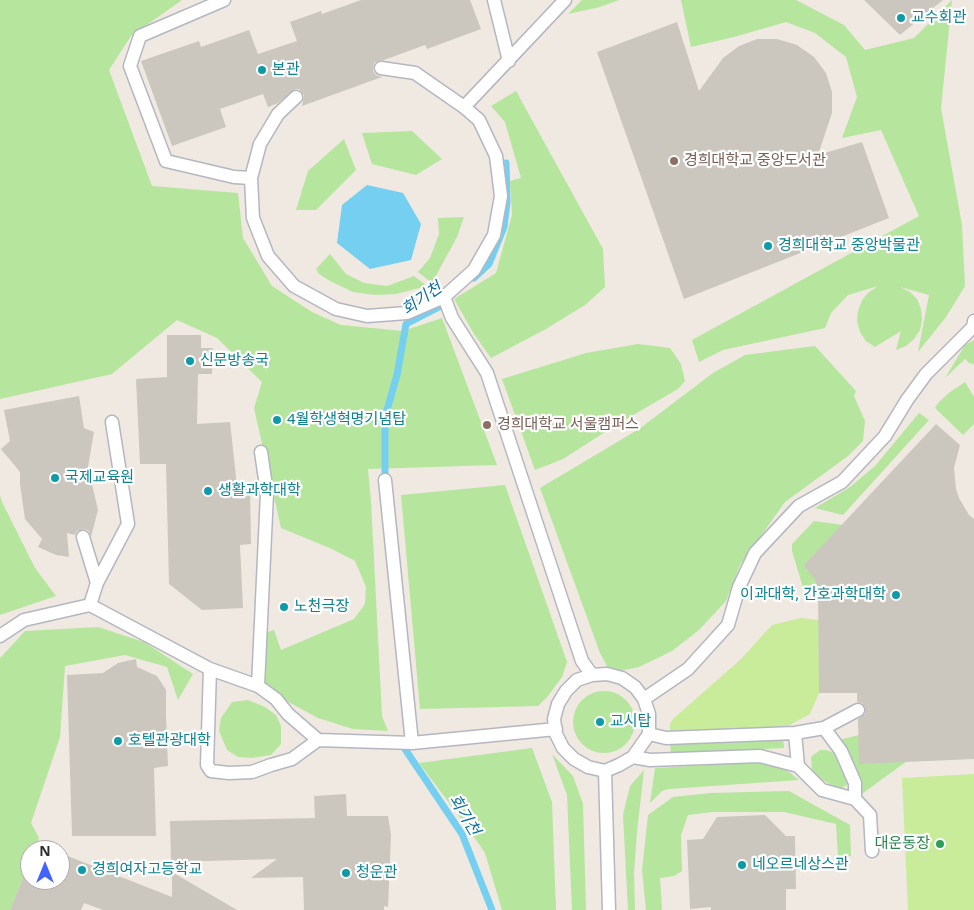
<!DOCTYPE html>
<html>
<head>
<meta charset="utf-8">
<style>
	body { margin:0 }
	#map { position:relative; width:974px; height:910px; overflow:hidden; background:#efe9e1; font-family:"Noto Sans",sans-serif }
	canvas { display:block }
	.north { position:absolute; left:20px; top:840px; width:50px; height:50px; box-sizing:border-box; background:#fff; border:1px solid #ababab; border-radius:50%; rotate:0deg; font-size:14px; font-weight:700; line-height:20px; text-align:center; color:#2e2e2e }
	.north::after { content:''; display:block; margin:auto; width:18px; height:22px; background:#4264fb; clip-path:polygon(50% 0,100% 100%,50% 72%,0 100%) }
</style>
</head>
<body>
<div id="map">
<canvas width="974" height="910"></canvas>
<div class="north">N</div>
</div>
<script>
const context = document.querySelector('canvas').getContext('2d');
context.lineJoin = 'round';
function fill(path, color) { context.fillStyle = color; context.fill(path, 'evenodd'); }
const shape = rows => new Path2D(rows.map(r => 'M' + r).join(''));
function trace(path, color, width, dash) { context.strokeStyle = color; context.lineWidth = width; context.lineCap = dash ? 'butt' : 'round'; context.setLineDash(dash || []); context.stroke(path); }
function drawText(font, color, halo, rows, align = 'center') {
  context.font = font + ' "Noto Sans","Noto Sans KR",sans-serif'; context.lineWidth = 4.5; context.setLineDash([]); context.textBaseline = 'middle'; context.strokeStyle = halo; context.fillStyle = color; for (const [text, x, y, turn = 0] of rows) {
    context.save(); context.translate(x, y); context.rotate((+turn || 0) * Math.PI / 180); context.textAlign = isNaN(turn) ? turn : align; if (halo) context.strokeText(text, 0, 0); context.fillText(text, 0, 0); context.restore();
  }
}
fill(shape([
	[0,0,182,0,131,36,109,70,152,186,238,193,243,238,272,286,312,312,341,325,403,331,442,318,497,465,368,469,371,501,382,716,388,731,353,729,318,718,283,699,264,682,265,633,274,630,281,650,354,619,365,604,366,587,355,561,332,549,281,528,254,408,262,382,217,338,177,320,112,374,0,399],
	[582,0,619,0,600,7,568,14],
	[681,0,796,0,844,25,865,50,914,38,952,0,941,108,962,225,965,286,946,317,918,352,929,295,900,287,910,292,917,299,921,309,922,320,920,330,914,339,906,346,896,350,901,331,875,347,866,341,860,332,857,321,858,311,862,300,869,292,878,286,848,295,831,313,825,328,723,350,699,362,692,340,919,216,881,130,842,138,857,97,846,57,815,33,786,22,734,37,691,47],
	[516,91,603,249,605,287,585,305,546,329,491,358,474,334,454,299,496,273,512,215,510,181,521,178,505,122,491,106],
	[412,131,442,159,416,175,372,164,362,133],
	[344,139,356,170,316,210,296,210,308,171],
	[464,217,457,237,432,283,418,272,430,258,439,234,438,218],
	[330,254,346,274,364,283,387,286,414,276,427,286,396,294,375,295,353,292,330,281,319,274,316,269],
	[974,340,974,364,969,363,965,359,945,378,965,345],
	[638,344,670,348,681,364,685,381,678,389,616,425,563,459,535,470,502,379,586,353],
	[815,346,856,391,854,396,865,421,863,441,848,456,785,502,740,565,726,601,699,630,672,651,639,667,620,671,608,668,600,653,540,488,639,429,713,373,745,355],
	[965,382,974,397,974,424,963,435,935,408,938,403,950,392],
	[919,413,929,420,843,515,815,508,850,487,875,466],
	[505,485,567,662,562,677,548,696,538,706,420,709,401,495],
	[0,495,2,502,35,568,56,596,0,615],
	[814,521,843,525,815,580,818,590,805,594,792,551,792,544],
	[98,627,144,642,193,674,178,700,167,667,125,655,65,666,60,737,31,823,39,838,34,850,30,850,30,860,10,910,0,910,0,658,25,631],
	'573 722a31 31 0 1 1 62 0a31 31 0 1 1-62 0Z',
	[248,700,265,707,276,715,281,726,281,744,271,755,252,758,238,757,227,750,219,731,221,718,232,702],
	[859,735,907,761,859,796,839,740],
	[783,737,784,748,671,754,670,743],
	[532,748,552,802,556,910,502,910,485,853,465,824,419,763],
	[820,750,826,750,832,752,841,761,848,780,847,785,842,788,831,785,821,779,812,770,811,757],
	[552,754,573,776,583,804,586,910,572,910,567,795],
	[761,762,775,765,789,772,799,780,669,789,662,791,650,803,655,768],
	[644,770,637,832,634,873,635,910,628,910,623,815,630,786],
	[789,791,850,825,851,856,838,857,836,824,784,812,712,812,688,815,681,835,682,871,674,876,660,878,662,910,646,910,642,870,648,815,673,797,711,793]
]), '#b6e59e');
fill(shape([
	[801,618,819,620,819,693,810,714,784,728,670,734,670,724,673,719,740,660,772,625],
	[974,774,974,910,908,910,902,778]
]), '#c9ec9a');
fill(shape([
	[367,185,403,193,421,224,411,260,370,269,337,243,342,205]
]), '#75cff0');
trace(shape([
	[474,278,489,264,504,227,507,202,506,163],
	[385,475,385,417,397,375,406,324,439,307,447,301],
	[404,742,405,749,462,834,492,910]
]), '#75cff0', 7);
fill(shape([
	[361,0,470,0,481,29,427,49,425,45,384,60,378,61,374,63,373,71,376,75,382,77,302,106,304,95,299,89,295,89,278,103,268,107,263,94,220,109,226,127,172,146,141,61,199,41,201,47,249,30,258,54,297,41,290,22,321,11,322,14],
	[864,0,943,0,900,35],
	[677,22,699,91,723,58,739,46,757,39,777,39,797,45,814,57,826,73,832,92,832,113,818,155,862,142,889,218,684,299,597,52],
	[167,335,201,335,201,348,213,348,212,374,198,374,197,424,230,422,237,486,250,485,251,544,240,545,243,608,202,610,169,584,166,464,140,464,136,379,167,377],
	[79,396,84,428,94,432,88,467,98,510,91,537,89,531,84,529,77,531,75,535,67,533,69,557,56,555,38,547,42,539,25,519,20,484,20,472,1,449,10,441,4,410],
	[936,424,960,445,954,468,956,489,959,498,969,515,974,519,974,759,859,764,858,719,865,714,865,707,862,703,857,702,857,693,819,693,818,590,815,580,804,565],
	[136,659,137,667,157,676,166,690,166,716,168,766,154,768,156,836,72,836,67,675,103,673,118,663],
	[346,794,347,816,388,816,391,835,388,907,384,906,384,910,304,910,303,877,251,878,277,859,171,862,170,821,315,818,314,796],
	[765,815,786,836,795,836,796,889,786,889,786,910,711,910,711,907,690,909,687,840,703,839,717,817],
	[60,853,172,897,172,872,237,910,103,910,84,903,81,910,10,910,30,860,30,880,60,880]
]), '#cbc7bf');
const lane = shape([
	[224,0,140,36,130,66,166,161,234,177,251,178],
	[494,0,509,61],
	[296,97,278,114,260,144,251,178,253,218,268,256,294,286,336,309,367,316,407,313,444,297,474,270,494,235,501,196,496,156,479,120,464,107,415,73,381,68],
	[464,107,565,0],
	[444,297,452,318,487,373,582,661,592,675],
	[261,452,267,493,258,686,276,699,288,714,318,740,412,743,556,729],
	[385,480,412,743],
	[83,537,97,583],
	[90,605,210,669,207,765,211,771,229,773,252,772,271,765,292,759,318,740],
	[0,636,24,620,90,605,97,583,128,524,112,422],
	[210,669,258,686],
	[607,674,622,678,635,687,644,699,649,714,649,734,633,757,619,765,605,771,588,767,574,759,563,748,556,734,554,719,558,704,566,691,577,680,592,675,607,674],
	[644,699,688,669,728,625,739,587,755,553,799,506,842,482,885,436,907,400,926,374,973,327,974,321],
	[824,728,841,751,855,783,855,799],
	[795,733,798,766],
	[649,734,666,738,795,733,824,728,858,710],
	[633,757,650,760,760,756,798,766,822,790,855,799,870,815,872,851],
	[605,771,609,910]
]);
trace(lane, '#b4b7c1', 15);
trace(lane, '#fff', 12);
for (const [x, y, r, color] of [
	[901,18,5,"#0f9aa8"],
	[262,70,5,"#0f9aa8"],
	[674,161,5,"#8d6e63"],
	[768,246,5,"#0f9aa8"],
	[190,361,5,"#0f9aa8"],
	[277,420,5,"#0f9aa8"],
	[487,425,5,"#8d6e63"],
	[55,478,5,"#0f9aa8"],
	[208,491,5,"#0f9aa8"],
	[896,595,5,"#0f9aa8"],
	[284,607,5,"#0f9aa8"],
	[600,722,5,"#0f9aa8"],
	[118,741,5,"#0f9aa8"],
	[940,844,5,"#2e9e5b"],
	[742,865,5,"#0f9aa8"],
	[82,870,5,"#0f9aa8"],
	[346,873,5,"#0f9aa8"]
]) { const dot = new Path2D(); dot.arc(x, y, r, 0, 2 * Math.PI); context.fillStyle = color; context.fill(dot); trace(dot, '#fff', 2); }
drawText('15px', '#0d838f', '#fff', [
	["교수회관",911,18],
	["본관",272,70],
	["경희대학교 중앙박물관",778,246],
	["신문방송국",200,361],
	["4월학생혁명기념탑",287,420],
	["국제교육원",65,478],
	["생활과학대학",218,491],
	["이과대학, 간호과학대학",886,595,"right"],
	["노천극장",294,607],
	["교시탑",610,722],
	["호텔관광대학",128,741],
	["네오르네상스관",752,865],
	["경희여자고등학교",92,870],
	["청운관",356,873]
], 'left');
drawText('15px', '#785e54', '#fff', [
	["경희대학교 중앙도서관",684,161],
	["경희대학교 서울캠퍼스",497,425]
], 'left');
drawText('15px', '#27864d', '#fff', [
	["대운동장",930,844]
], 'right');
drawText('italic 16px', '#0d6fa3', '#fff', [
	["회기천",422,299,-35],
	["회기천",464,815,59]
]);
</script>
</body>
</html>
